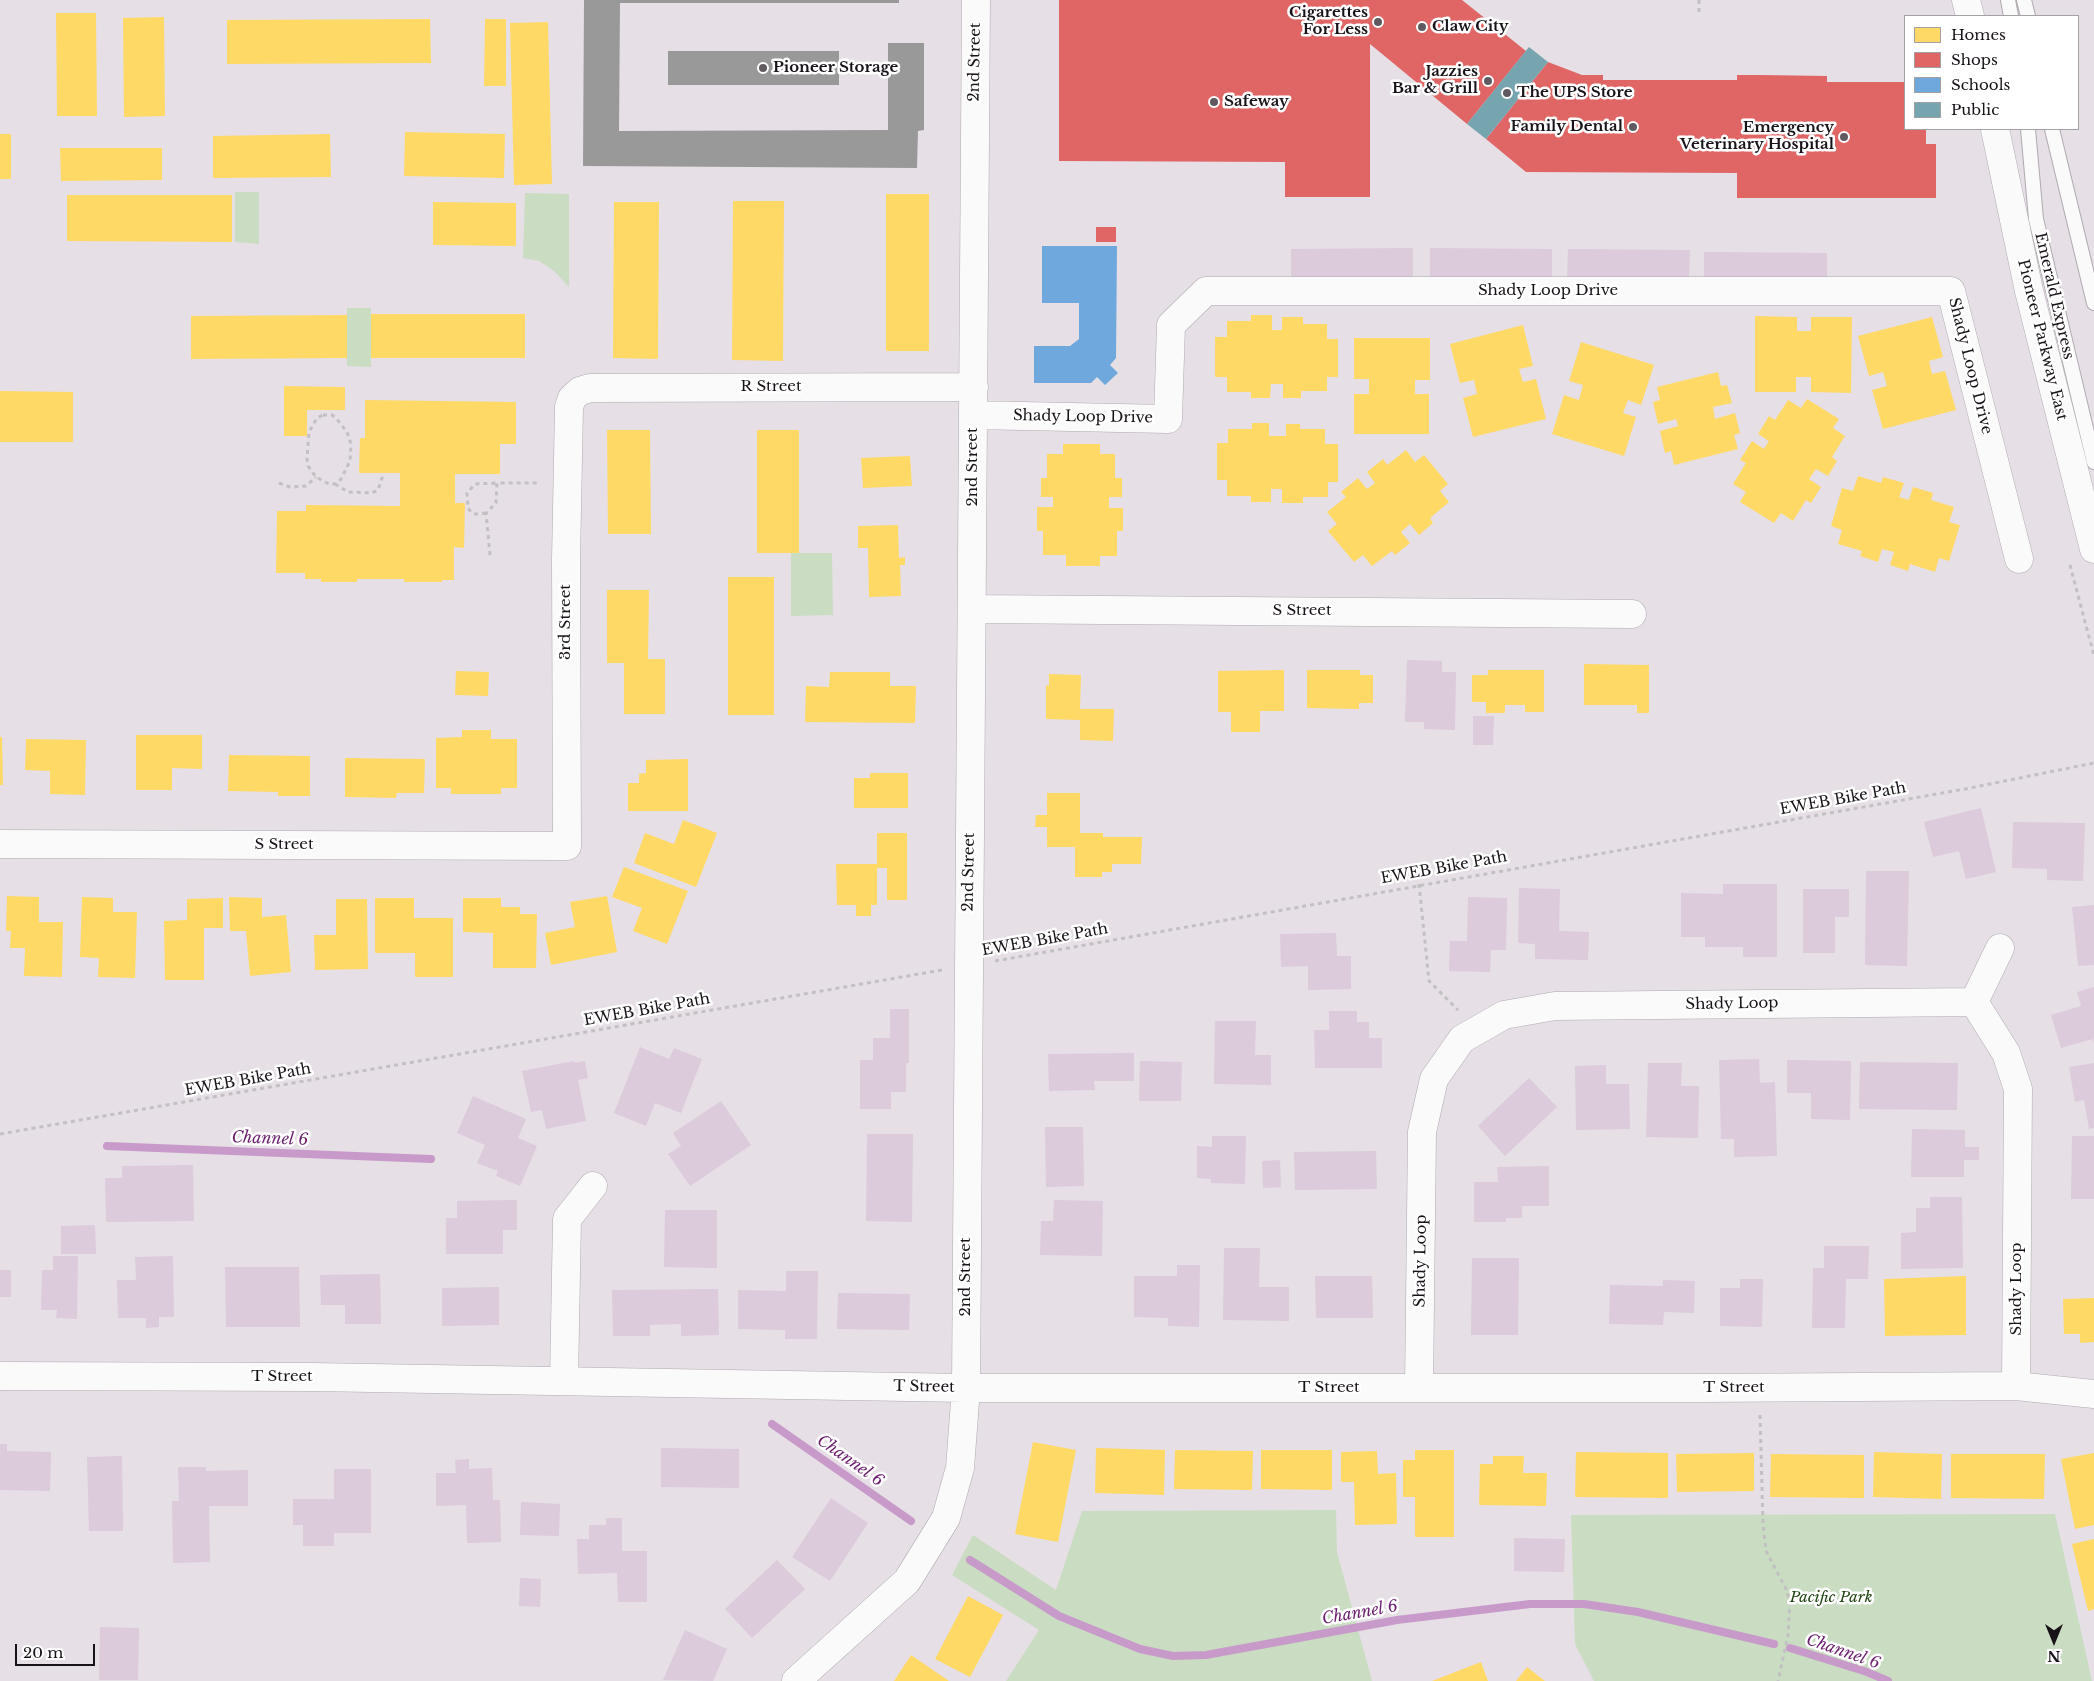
<!DOCTYPE html>
<html>
<head>
<meta charset="utf-8">
<style>
	body { margin:0 }
	#map { position:relative; width:2094px; height:1681px; overflow:hidden; background:#e6dfe6; font-family:"Libre Baskerville",serif }
	canvas { display:block }
	.legend { position:absolute; left:1904px; top:15px; width:175px; height:115px; box-sizing:border-box; background:#fff; border:1px solid #a3a1a3; margin:0; padding:6px 9px; list-style:none; font-size:15px; color:#181318 }
	.legend li { display:flex; align-items:center; gap:10px; height:25px }
	.legend b { width:25px; border:1px solid #a3a1a3 }
	.north { position:absolute; left:2029px; top:1616px; width:50px; height:50px; -webkit-text-stroke:4px #fff; paint-order:stroke; rotate:180deg; font-size:14px; font-weight:700; line-height:20px; text-align:center; color:#181318 }
	.north::after { content:''; display:block; margin:auto; width:18px; height:22px; background:#181318; clip-path:polygon(50% 0,100% 100%,50% 72%,0 100%) }
	.scale { position:absolute; left:15px; top:1644px; width:80px; height:22px; box-sizing:border-box; border:2px solid #181318; border-top:0; padding-left:6px; font-size:15px; line-height:18px; white-space:nowrap; color:#181318; -webkit-text-stroke:4px #fff; paint-order:stroke }
</style>
</head>
<body>
<div id="map">
<canvas width="2094" height="1681"></canvas>
<ul class="legend">
<li><b style="height:14px;background:#ffd966"></b>Homes</li>
<li><b style="height:14px;background:#e06666"></b>Shops</li>
<li><b style="height:14px;background:#6fa8dc"></b>Schools</li>
<li><b style="height:14px;background:#76a5af"></b>Public</li>
</ul>
<div class="north">N</div>
<div class="scale">20 m</div>
</div>
<script>
const context = document.querySelector('canvas').getContext('2d');
context.lineJoin = 'round';
function fill(path, color) { context.fillStyle = color; context.fill(path, 'evenodd'); }
const shape = rows => new Path2D(rows.map(r => 'M' + r).join(''));
function trace(path, color, width, dash) { context.strokeStyle = color; context.lineWidth = width; context.lineCap = dash ? 'butt' : 'round'; context.setLineDash(dash || []); context.stroke(path); }
function drawText(font, color, halo, rows, align = 'center') {
  context.font = font + ' "Libre Baskerville",serif'; context.lineWidth = 5; context.setLineDash([]); context.textBaseline = 'middle'; context.strokeStyle = halo; context.fillStyle = color; for (const [text, x, y, turn = 0] of rows) {
    context.save(); context.translate(x, y); context.rotate((+turn || 0) * Math.PI / 180); context.textAlign = isNaN(turn) ? turn : align; if (halo) context.strokeText(text, 0, 0); context.fillText(text, 0, 0); context.restore();
  }
}
fill(shape([
	[235,192,259,192,259,244,235,242],
	[525,193,569,194,569,287,554,271,539,261,523,258],
	[347,308,371,308,371,367,347,366],
	[791,553,832,553,833,615,791,616],
	[1336,1510,1337,1552,1372,1681,1006,1681,1039,1630,952,1575,973,1535,1056,1590,1082,1511],
	[2055,1514,2092,1681,1594,1681,1575,1644,1571,1515]
]), '#caddc3');
fill(shape([
	[56,13,96,13,97,116,57,116],
	[164,17,165,116,124,117,123,18],
	[430,19,431,63,227,64,227,20],
	[485,19,506,19,506,86,484,86],
	[548,22,552,184,514,185,510,23],
	[405,132,505,134,504,178,404,176],
	[0,134,11,134,11,179,0,179],
	[330,134,331,177,213,178,213,136],
	[60,148,162,148,162,180,61,181],
	[886,194,929,194,929,351,886,351],
	[67,195,232,195,232,242,67,241],
	[733,201,784,201,783,361,732,360],
	[433,202,516,203,516,246,433,245],
	[614,202,659,202,658,359,613,358],
	[371,314,525,314,525,358,371,358],
	[347,315,347,358,191,359,191,316],
	[1251,315,1272,315,1272,330,1282,330,1282,317,1303,317,1303,324,1327,324,1327,339,1338,339,1338,377,1327,377,1327,391,1301,391,1301,398,1283,398,1283,384,1271,384,1270,398,1251,398,1251,392,1227,392,1227,377,1215,377,1215,337,1227,337,1227,321,1251,321],
	[1755,316,1797,317,1797,331,1811,331,1811,317,1852,317,1851,393,1811,392,1811,377,1796,377,1796,392,1755,392],
	[1932,317,1943,357,1929,361,1932,374,1945,371,1956,410,1883,429,1872,390,1887,386,1883,372,1869,376,1858,336],
	[1523,325,1533,366,1519,369,1523,382,1536,379,1546,419,1473,437,1463,398,1477,394,1474,380,1460,383,1450,344],
	[1354,338,1430,338,1430,380,1415,380,1415,394,1429,394,1429,434,1354,434,1354,394,1369,394,1369,379,1354,379],
	[1581,342,1654,365,1641,405,1628,400,1623,413,1636,417,1624,456,1552,434,1564,395,1579,400,1583,385,1569,381],
	[1718,372,1721,386,1727,385,1732,403,1713,407,1715,419,1735,413,1740,433,1734,435,1738,449,1674,465,1671,451,1665,453,1660,431,1678,426,1676,419,1658,424,1653,402,1660,400,1657,387],
	[284,386,345,387,345,410,307,410,307,436,284,436],
	[0,391,73,392,73,442,0,442],
	[1807,399,1839,419,1833,428,1845,436,1832,457,1837,461,1828,476,1816,469,1809,479,1821,487,1811,503,1806,500,1793,521,1781,513,1774,523,1740,502,1746,492,1733,484,1746,463,1740,460,1752,441,1764,449,1769,441,1758,434,1769,416,1775,420,1788,400,1801,408],
	[365,400,516,402,516,444,500,444,500,474,455,474,455,503,465,503,464,548,454,547,454,580,442,580,442,582,404,582,404,579,357,579,357,582,321,582,321,579,305,579,305,573,276,573,277,511,306,511,306,505,400,506,400,473,359,473,360,438,365,438],
	[1252,423,1269,423,1269,436,1286,436,1286,424,1300,424,1300,429,1325,429,1325,444,1338,444,1338,482,1328,482,1328,497,1303,497,1303,503,1282,503,1282,489,1271,489,1271,502,1251,502,1251,496,1227,496,1227,480,1217,480,1217,443,1228,443,1228,429,1252,429],
	[607,430,650,430,651,534,608,534],
	[757,430,799,430,799,553,757,553],
	[1063,444,1100,444,1100,454,1115,454,1115,478,1122,478,1122,497,1109,497,1109,508,1123,508,1123,531,1117,531,1117,556,1100,556,1100,566,1066,566,1066,555,1043,555,1043,531,1037,531,1037,507,1053,507,1053,497,1041,497,1041,478,1047,478,1047,454,1063,454],
	[1406,450,1415,462,1424,455,1448,484,1440,491,1449,502,1430,518,1433,523,1419,535,1410,524,1401,532,1410,543,1395,555,1392,551,1372,566,1363,555,1354,562,1328,531,1337,524,1327,512,1346,497,1341,492,1358,478,1367,489,1375,483,1367,472,1383,459,1387,465],
	[910,456,912,486,863,488,861,458],
	[1858,476,1881,483,1883,477,1904,483,1899,497,1909,500,1913,487,1933,493,1931,500,1954,507,1949,522,1960,525,1949,561,1939,558,1935,572,1910,564,1908,571,1890,565,1894,552,1882,549,1878,562,1860,556,1862,551,1838,544,1842,530,1831,526,1842,488,1853,491],
	[898,525,899,558,905,557,905,565,900,565,901,596,869,597,868,548,858,548,858,526],
	[728,577,774,577,774,715,728,715],
	[607,590,649,590,648,659,665,659,665,714,624,714,624,663,607,663],
	[1584,664,1649,665,1649,713,1637,713,1637,705,1584,705],
	[1284,670,1284,711,1260,711,1260,732,1231,732,1231,712,1218,712,1218,671],
	[1307,670,1360,670,1360,675,1373,675,1373,703,1359,703,1359,709,1307,708],
	[1488,670,1544,670,1544,712,1525,712,1525,705,1505,705,1505,713,1486,713,1486,702,1472,702,1472,675,1488,675],
	[456,671,489,672,488,696,455,695],
	[830,672,890,672,890,686,916,686,915,723,805,722,806,686,829,687],
	[1049,674,1081,675,1080,709,1114,709,1113,741,1080,740,1080,720,1046,719,1046,685,1049,686],
	[462,730,491,730,491,739,517,739,517,788,501,788,501,794,451,794,451,788,436,788,436,738,462,737],
	[136,735,202,735,202,769,172,768,172,790,136,790],
	[0,737,2,737,3,785,0,785],
	[26,739,86,740,85,795,50,794,50,771,25,770],
	[229,755,310,756,310,796,278,796,278,792,228,791],
	[345,758,425,759,424,793,397,793,396,798,345,797],
	[688,759,688,811,628,811,628,783,639,783,639,774,646,773,646,760],
	[870,773,908,773,908,808,854,808,854,778,870,778],
	[1047,793,1080,793,1080,833,1103,833,1103,837,1142,837,1141,864,1112,864,1112,872,1102,872,1102,877,1075,877,1075,847,1047,847,1047,827,1035,827,1036,815,1047,815],
	[683,820,717,833,696,887,634,863,645,833,674,844],
	[877,833,907,833,907,900,887,900,887,868,877,868,877,905,871,905,871,916,856,916,856,905,837,905,836,864,877,864],
	[624,867,688,891,667,944,633,931,642,908,612,897],
	[7,896,39,897,39,922,63,922,62,977,24,976,25,948,10,948,11,931,6,931],
	[607,896,617,952,551,965,545,933,575,927,570,902],
	[82,897,113,898,113,912,137,912,135,978,98,977,99,958,80,957],
	[229,897,262,898,262,917,286,915,291,972,250,976,246,931,230,931],
	[223,898,223,928,204,928,204,980,165,980,164,921,187,920,187,899],
	[375,898,414,898,414,918,453,918,453,977,415,977,415,953,375,953],
	[463,898,501,898,501,907,520,907,520,914,537,914,536,968,493,968,493,933,463,932],
	[336,899,367,899,368,969,315,970,314,935,336,935],
	[1966,1276,1966,1335,1885,1336,1884,1279],
	[2094,1298,2094,1342,2080,1343,2080,1334,2064,1334,2063,1299],
	[1033,1442,1076,1450,1058,1542,1015,1534],
	[1096,1448,1165,1450,1164,1495,1095,1493],
	[1175,1450,1253,1451,1252,1490,1174,1489],
	[1261,1450,1332,1450,1332,1490,1261,1489],
	[1415,1450,1454,1450,1454,1537,1415,1537,1415,1497,1403,1497,1403,1460,1415,1460],
	[1377,1451,1378,1474,1396,1473,1397,1524,1355,1525,1354,1482,1341,1482,1341,1452],
	[1576,1452,1668,1453,1668,1498,1575,1497],
	[1874,1452,1942,1454,1941,1499,1873,1497],
	[1754,1453,1754,1491,1677,1492,1676,1454],
	[2094,1453,2094,1525,2075,1529,2061,1459],
	[1771,1454,1864,1455,1864,1498,1770,1497],
	[1951,1454,2045,1454,2044,1499,1951,1498],
	[1493,1456,1524,1456,1523,1473,1547,1473,1546,1506,1479,1505,1480,1464,1493,1464],
	[2094,1539,2094,1609,2088,1611,2072,1544],
	[968,1596,1003,1615,970,1677,935,1659],
	[911,1655,949,1681,894,1681],
	[1481,1662,1488,1681,1432,1681],
	[1527,1667,1545,1681,1516,1681]
]), '#ffd966');
fill(shape([
	[1059,0,1462,0,1526,51,1467,124,1370,44,1370,197,1285,197,1285,162,1059,161],
	[1548,62,1582,75,1603,75,1603,80,1737,80,1737,75,1761,75,1827,76,1827,82,1905,82,1905,129,1926,129,1926,144,1936,144,1936,198,1737,198,1737,173,1526,172,1486,139],
	[1096,227,1116,227,1116,242,1096,242]
]), '#e06666');
fill(shape([
	[1042,246,1117,246,1116,358,1110,365,1118,373,1105,385,1097,377,1091,383,1034,383,1034,346,1070,346,1079,339,1079,303,1042,303]
]), '#6fa8dc');
fill(shape([
	[1529,47,1548,62,1486,139,1467,124]
]), '#76a5af');
fill(shape([
	[584,0,899,0,899,3,620,3,619,131,888,130,888,43,924,43,924,130,918,131,917,168,583,166],
	[668,51,839,51,839,85,668,85]
]), '#999');
trace(shape([
	[107,1146,431,1159],
	[772,1424,911,1521],
	[970,1560,1059,1616,1140,1649,1173,1656,1206,1655,1397,1620,1530,1604,1584,1604,1638,1612,1774,1644],
	[1790,1648,1867,1672,1888,1681]
]), '#c79ac9', 8);
fill(shape([
	[1413,248,1413,278,1291,279,1291,249],
	[1430,248,1552,249,1552,280,1430,279],
	[1568,249,1690,250,1689,280,1567,279],
	[1704,252,1827,253,1827,281,1704,279],
	[1407,660,1442,661,1442,672,1456,672,1455,730,1424,729,1424,722,1405,722],
	[1473,716,1494,716,1493,745,1473,745],
	[1981,808,1996,872,1966,879,1959,851,1933,857,1924,822],
	[2013,822,2085,823,2083,881,2047,880,2047,869,2012,868],
	[1866,871,1909,871,1907,966,1865,965],
	[1723,884,1777,884,1777,957,1743,957,1743,947,1705,947,1705,937,1681,937,1681,893,1723,894],
	[1519,888,1560,889,1559,931,1589,932,1588,960,1535,959,1535,944,1518,943],
	[1803,889,1849,889,1849,917,1835,917,1835,953,1803,953],
	[1468,897,1507,898,1506,950,1491,950,1490,972,1449,971,1450,941,1467,941],
	[2094,905,2094,965,2078,966,2072,907],
	[1336,933,1337,956,1351,956,1351,989,1308,990,1308,966,1281,967,1280,934],
	[2094,987,2094,1044,2092,1039,2061,1048,2051,1015,2081,1006,2077,992],
	[890,1009,909,1009,909,1063,906,1063,906,1092,891,1092,891,1109,860,1109,860,1060,873,1060,873,1038,890,1038],
	[1329,1011,1357,1011,1357,1022,1369,1022,1369,1038,1382,1038,1382,1068,1315,1068,1314,1030,1329,1030],
	[1215,1021,1256,1021,1255,1055,1271,1055,1271,1085,1214,1084],
	[640,1047,669,1059,674,1048,702,1059,681,1113,655,1103,646,1126,614,1113],
	[1134,1053,1134,1081,1094,1081,1095,1090,1049,1091,1048,1054],
	[1759,1059,1760,1083,1775,1082,1777,1156,1734,1157,1734,1139,1721,1139,1719,1060],
	[1787,1060,1851,1061,1850,1120,1811,1119,1811,1093,1787,1093],
	[574,1061,575,1063,585,1061,588,1078,578,1080,586,1121,546,1129,542,1110,531,1112,522,1071],
	[1140,1061,1182,1062,1181,1101,1139,1101],
	[1860,1062,1958,1063,1957,1110,1859,1109],
	[1648,1063,1682,1063,1681,1086,1699,1086,1698,1138,1646,1137],
	[2094,1063,2094,1128,2089,1129,2084,1100,2075,1102,2069,1067],
	[1606,1065,1606,1084,1629,1084,1630,1129,1576,1130,1575,1066],
	[1529,1078,1557,1107,1505,1156,1478,1126],
	[473,1096,526,1119,518,1138,537,1146,520,1186,496,1176,498,1171,477,1163,485,1145,457,1133],
	[721,1101,751,1145,690,1186,668,1154,681,1146,673,1133],
	[1045,1127,1083,1127,1084,1186,1046,1187],
	[1912,1129,1965,1130,1965,1147,1979,1147,1979,1160,1964,1160,1964,1177,1911,1177],
	[867,1134,913,1134,912,1222,866,1221],
	[1212,1136,1246,1136,1245,1184,1211,1183,1211,1179,1197,1178,1197,1146,1212,1147],
	[2072,1136,2094,1136,2094,1199,2071,1199],
	[1376,1151,1377,1189,1295,1190,1294,1152],
	[1280,1160,1281,1187,1263,1188,1262,1161],
	[193,1165,194,1221,106,1222,105,1178,122,1178,122,1166],
	[1549,1166,1549,1206,1522,1206,1522,1218,1506,1218,1506,1222,1474,1222,1474,1182,1498,1182,1497,1167],
	[1930,1197,1962,1197,1963,1268,1901,1269,1901,1233,1916,1232,1916,1208,1930,1208],
	[517,1200,517,1230,503,1230,503,1254,446,1254,446,1218,457,1218,457,1201],
	[1054,1200,1103,1201,1102,1256,1040,1255,1041,1221,1053,1221],
	[665,1210,717,1210,717,1268,664,1267],
	[95,1225,96,1254,61,1254,61,1226],
	[1824,1246,1869,1246,1868,1279,1846,1279,1845,1328,1812,1328,1813,1268,1824,1268],
	[1224,1248,1260,1248,1259,1287,1289,1287,1289,1321,1223,1320],
	[53,1256,78,1256,77,1319,56,1318,57,1310,41,1310,42,1270,53,1270],
	[173,1256,174,1317,159,1317,159,1327,146,1328,146,1318,118,1318,117,1280,136,1280,135,1257],
	[1472,1258,1519,1258,1518,1335,1471,1335],
	[1177,1265,1200,1265,1199,1327,1168,1326,1168,1318,1134,1317,1134,1276,1177,1276],
	[225,1267,299,1267,300,1327,226,1327],
	[0,1270,11,1270,11,1297,0,1297],
	[786,1271,818,1271,817,1339,785,1339,785,1330,738,1329,738,1290,786,1291],
	[380,1274,381,1324,345,1324,345,1305,321,1305,320,1275],
	[1315,1276,1372,1276,1373,1318,1316,1318],
	[1740,1279,1763,1279,1762,1327,1720,1326,1720,1288,1740,1288],
	[1663,1280,1695,1281,1694,1313,1664,1312,1663,1325,1609,1324,1610,1285,1663,1286],
	[499,1287,499,1325,442,1326,442,1288],
	[718,1289,719,1335,681,1336,681,1324,650,1325,650,1336,613,1336,612,1290],
	[838,1293,910,1294,909,1330,837,1329],
	[0,1444,7,1444,7,1451,51,1452,50,1491,0,1490],
	[661,1448,739,1449,739,1488,661,1487],
	[122,1456,123,1531,89,1531,87,1457],
	[469,1459,469,1469,492,1468,493,1500,500,1500,501,1542,467,1543,466,1505,436,1506,436,1473,456,1473,455,1460],
	[178,1467,206,1467,206,1471,248,1470,248,1506,209,1506,210,1562,173,1563,172,1501,179,1501],
	[334,1469,371,1469,371,1533,334,1533,334,1546,303,1546,303,1525,293,1525,293,1499,334,1499],
	[831,1498,868,1523,830,1581,792,1557],
	[521,1502,560,1504,559,1536,520,1535],
	[606,1518,622,1518,622,1551,647,1551,647,1602,618,1602,617,1573,578,1574,577,1539,589,1539,589,1525,606,1525],
	[1514,1538,1565,1539,1564,1572,1514,1571],
	[777,1560,805,1589,752,1638,725,1609],
	[520,1578,541,1579,540,1607,519,1606],
	[100,1627,139,1628,138,1680,99,1680],
	[685,1630,727,1649,713,1681,663,1680]
]), '#dbcbdb');
const service = shape([
	[2008,0,2011,16],
	[2024,0,2028,16],
	[2028,129,2036,219,2094,462],
	[2052,129,2094,303]
]);
const minor = shape([
	[974,415,1168,419,1171,325,1206,291,1951,291,2019,559],
	[973,609,1632,614],
	[0,844,567,846,566,560,569,407,572,398,580,391,590,388,974,387],
	[1974,1002,2000,948],
	[0,1376,312,1377,966,1388,1701,1388,2016,1386,2094,1394],
	[564,1381,567,1219,593,1186],
	[1419,1388,1422,1132,1434,1079,1462,1039,1504,1015,1555,1006,1974,1002,2006,1053,2018,1089,2016,1386],
	[796,1681,907,1581,946,1518,960,1468,966,1388,976,0]
]);
const primary = shape([
	[1966,0,1970,16],
	[1995,129,2029,291,2094,549]
]);
trace(service, '#afaaaf', 16);
trace(minor, '#afaaaf', 29);
trace(primary, '#afaaaf', 29);
trace(shape([
	[1699,0,1699,15],
	[323,415,332,415,336,418,347,432,351,444,350,461,341,479,335,484,329,484,316,477,308,466,307,459,309,432,317,418,323,415],
	[279,483,290,487,306,486,316,477],
	[335,484,348,492,372,493,378,490,383,475],
	[486,513,475,514,471,512,468,508,467,493,475,484,497,483],
	[490,555,486,513,496,503,497,483,540,483],
	[2070,565,2094,656],
	[1419,884,1429,981,1458,1010],
	[995,961,1965,789,2094,763],
	[0,1134,942,970],
	[1760,1415,1763,1525,1766,1551,1786,1589,1790,1603,1788,1635,1778,1681]
]), '#c2c0c2', 3, [4, 4]);
trace(service, '#fbfafb', 14);
trace(minor, '#fbfafb', 28);
trace(primary, '#fbfafb', 28);
for (const [x, y, r, color] of [
	[1378,22,5,"#605a60"],
	[1422,27,5,"#605a60"],
	[763,68,5,"#605a60"],
	[1488,81,5,"#605a60"],
	[1507,93,5,"#605a60"],
	[1214,102,5,"#605a60"],
	[1633,127,5,"#605a60"],
	[1844,137,5,"#605a60"]
]) { const dot = new Path2D(); dot.arc(x, y, r, 0, 2 * Math.PI); context.fillStyle = color; context.fill(dot); trace(dot, '#fff', 2); }
drawText('bold 15px', '#181318', '#fff', [
	["Cigarettes",1368,13],
	["For Less",1368,30],
	["Claw City",1432,27,"left"],
	["Pioneer Storage",773,68,"left"],
	["Jazzies",1478,72],
	["Bar & Grill",1478,89],
	["The UPS Store",1517,93,"left"],
	["Safeway",1224,102,"left"],
	["Family Dental",1623,127],
	["Emergency",1834,128],
	["Veterinary Hospital",1834,145]
], 'right');
drawText('15px', '#181318', '#fff', [
	["2nd Street",975,62,-89],
	["Shady Loop Drive",1548,291],
	["Emerald Express",2054,296,77],
	["Pioneer Parkway East",2042,340,76],
	["Shady Loop Drive",1970,366,76],
	["R Street",771,387],
	["Shady Loop Drive",1083,417,1],
	["2nd Street",973,467,-90],
	["S Street",1302,611],
	["3rd Street",566,622,-90],
	["EWEB Bike Path",1843,799,-10],
	["S Street",284,845],
	["EWEB Bike Path",1444,868,-10],
	["2nd Street",969,872,-89],
	["EWEB Bike Path",1045,940,-10],
	["Shady Loop",1732,1004,-1],
	["EWEB Bike Path",647,1010,-10],
	["EWEB Bike Path",248,1080,-10],
	["Shady Loop",1421,1261,-89],
	["2nd Street",966,1277,-90],
	["Shady Loop",2017,1289,-90],
	["T Street",282,1377],
	["T Street",924,1387,1],
	["T Street",1329,1388],
	["T Street",1734,1388]
]);
drawText('italic 15px', '#204412', '#fff', [
	["Pacific Park",1831,1598]
]);
drawText('italic 16px', '#6b1f6e', '#fff', [
	["Channel 6",270,1139,2],
	["Channel 6",850,1461,35],
	["Channel 6",1360,1613,-10],
	["Channel 6",1843,1652,19]
]);
</script>
</body>
</html>
